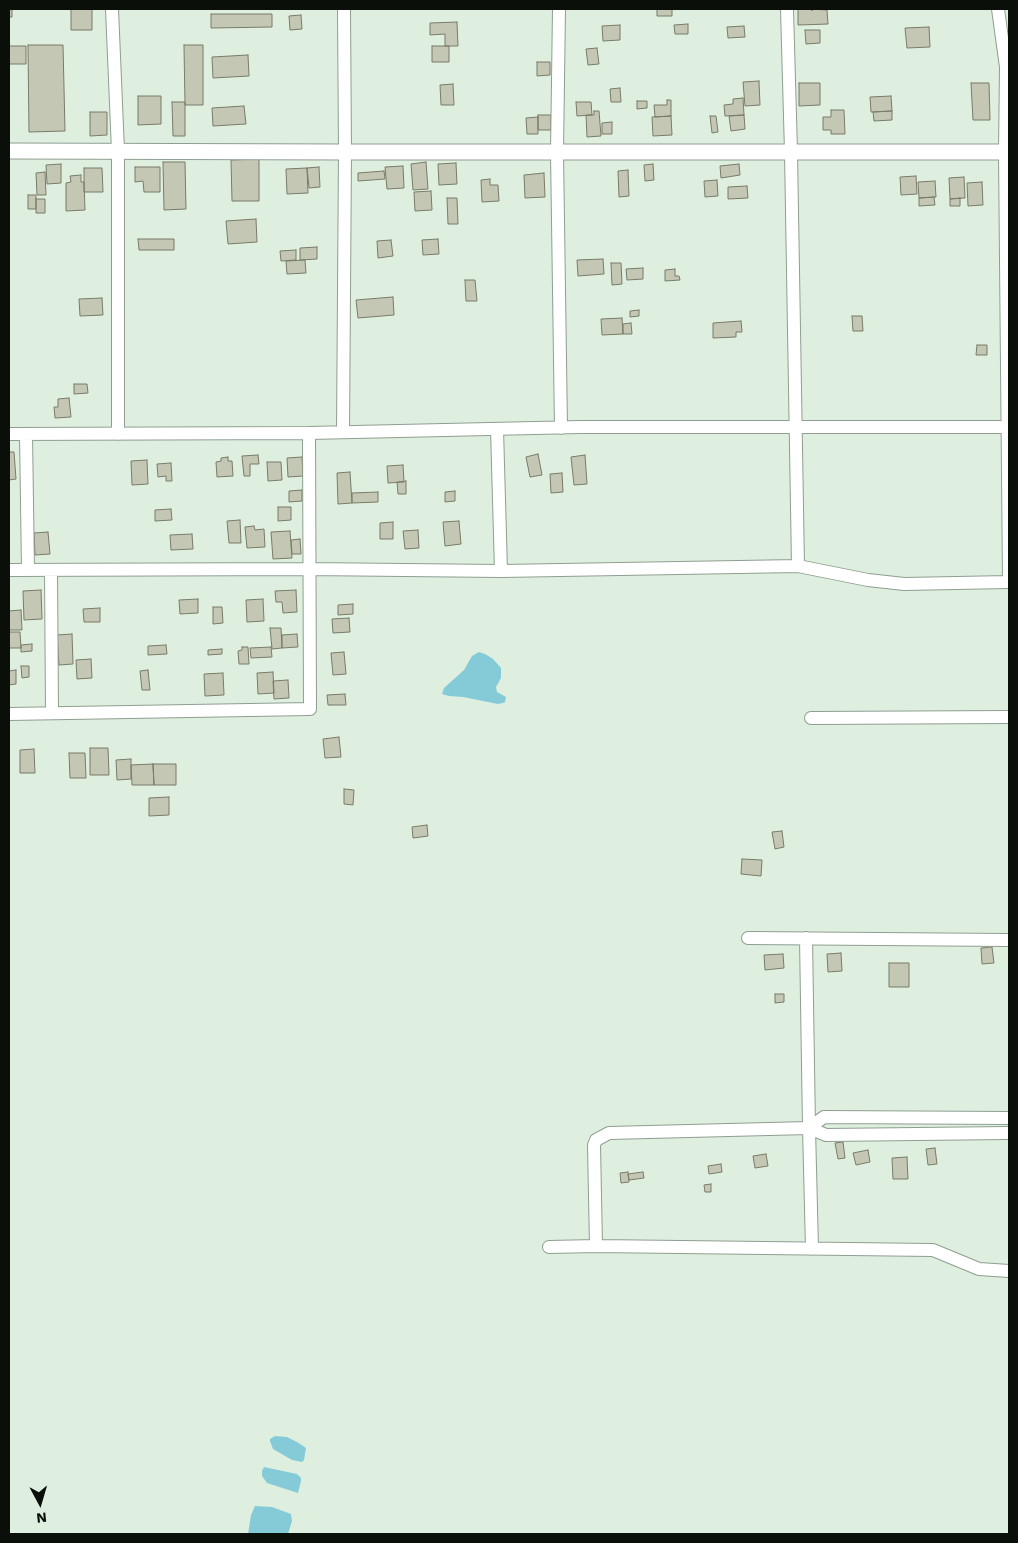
<!DOCTYPE html>
<html>
<head>
<meta charset="utf-8">
<style>
	body { margin:0 }
	#map { position:relative; width:1018px; height:1543px; overflow:hidden; background:#dfefdf; font-family:"Work Sans",sans-serif }
	canvas { display:block }
	.frame { position:absolute; inset:0; border:10px solid #0a0f0a; pointer-events:none }
	.north { position:absolute; left:15px; top:1478px; width:50px; height:50px; -webkit-text-stroke:4px #dfefdf; paint-order:stroke; rotate:174deg; font-size:14px; font-weight:700; line-height:20px; text-align:center; color:#0a0f0a }
	.north::after { content:''; display:block; margin:auto; width:18px; height:22px; background:#0a0f0a; clip-path:polygon(50% 0,100% 100%,50% 72%,0 100%) }
</style>
</head>
<body>
<div id="map">
<canvas width="1018" height="1543"></canvas>
<div class="frame"></div>
<div class="north">N</div>
</div>
<script>
const context = document.querySelector('canvas').getContext('2d');
context.lineJoin = 'round';
function fill(path, color) { context.fillStyle = color; context.fill(path, 'evenodd'); }
const shape = rows => new Path2D(rows.map(r => 'M' + r).join(''));
function trace(path, color, width, dash) { context.strokeStyle = color; context.lineWidth = width; context.lineCap = dash ? 'butt' : 'round'; context.setLineDash(dash || []); context.stroke(path); }
fill(shape([
	[479,652,485,654,493,659,501,668,501,678,496,687,497,692,506,697,505,702,503,703,498,704,463,697,449,696,442,694,444,688,464,670,472,656],
	[275,1436,287,1437,297,1442,306,1448,304,1460,302,1462,292,1460,273,1449,270,1441,270,1439],
	[264,1467,297,1474,301,1478,301,1481,298,1493,267,1483,262,1476,262,1471],
	[255,1506,272,1507,291,1514,292,1521,288,1534,248,1534,251,1515]
]), '#85cbd7');
const building = shape([
	[9,9,12,9,12,17,9,17,9,9],
	[71,9,92,9,92,30,71,30,71,9],
	[657,9,672,9,672,16,657,16,657,9],
	[798,9,812,9,812,11,813,9,827,10,828,24,798,25,798,9],
	[211,14,272,14,272,27,211,28,211,14],
	[301,15,302,29,290,30,289,16,301,15],
	[457,22,458,46,445,46,445,34,430,35,430,23,457,22],
	[688,24,688,34,675,34,674,25,688,24],
	[620,25,620,40,603,41,602,26,620,25],
	[744,26,745,37,728,38,727,27,744,26],
	[929,27,930,47,907,48,905,28,929,27],
	[805,30,820,30,820,43,806,44,805,30],
	[28,45,63,45,65,131,29,132,28,45],
	[184,45,203,45,203,105,185,105,184,45],
	[9,46,26,46,26,64,9,64,9,46],
	[432,46,449,46,449,62,432,62,432,46],
	[597,48,599,64,588,65,586,49,597,48],
	[248,55,249,76,213,78,212,57,248,55],
	[537,62,550,62,550,75,537,76,537,62],
	[759,81,760,105,745,106,743,82,759,81],
	[799,83,820,83,820,105,799,106,799,83],
	[971,83,989,83,990,120,973,120,971,83],
	[453,84,454,105,441,105,440,85,453,84],
	[620,88,621,102,611,102,610,89,620,88],
	[138,96,161,96,161,124,138,125,138,96],
	[891,96,892,111,871,112,870,97,891,96],
	[743,98,744,115,725,116,724,105,733,104,733,99,743,98],
	[667,100,671,100,671,116,655,117,654,105,667,105,667,100],
	[637,101,647,101,647,108,637,109,637,101],
	[172,102,185,102,185,136,173,136,172,102],
	[576,102,591,102,592,115,577,116,576,102],
	[244,106,246,124,213,126,212,108,244,106],
	[831,110,844,110,845,134,831,134,831,130,823,130,823,117,831,117,831,110],
	[594,111,599,111,601,136,587,137,586,115,594,115,594,111],
	[892,111,892,120,874,121,873,112,892,111],
	[90,112,107,112,107,135,90,136,90,112],
	[538,115,551,115,551,130,538,130,538,115],
	[744,115,745,129,731,131,729,116,744,115],
	[671,116,672,135,653,136,652,117,671,116],
	[710,116,716,116,718,132,712,133,710,116],
	[538,117,538,134,527,134,526,118,538,117],
	[612,122,612,134,602,134,602,123,612,122],
	[259,159,259,201,232,201,231,160,259,159],
	[163,162,185,162,186,209,164,210,163,162],
	[426,162,428,189,413,190,411,164,426,162],
	[456,163,457,184,439,185,438,164,456,163],
	[61,164,61,183,47,184,46,165,61,164],
	[653,164,654,180,645,181,644,165,653,164],
	[739,164,740,175,721,178,720,166,739,164],
	[403,166,404,188,387,189,385,167,403,166],
	[135,167,160,167,160,192,144,192,143,181,135,182,135,167],
	[319,167,320,187,309,188,307,168,319,167],
	[84,168,102,168,103,192,84,192,84,168],
	[307,168,308,193,287,194,286,169,307,168],
	[628,170,629,196,619,197,618,171,628,170],
	[384,171,385,179,358,181,358,173,384,171],
	[45,172,46,195,37,195,36,173,45,172],
	[544,173,545,197,525,198,524,175,544,173],
	[81,175,81,182,84,182,85,210,66,211,66,183,71,182,70,176,81,175],
	[916,176,917,194,901,195,900,177,916,176],
	[964,177,965,198,950,199,949,178,964,177],
	[490,179,490,185,498,185,499,201,482,202,481,180,490,179],
	[717,180,718,196,705,197,704,181,717,180],
	[935,181,936,197,919,198,918,182,935,181],
	[982,182,983,205,968,206,967,183,982,182],
	[747,186,748,198,728,199,728,187,747,186],
	[431,191,432,210,415,211,414,192,431,191],
	[28,195,36,195,36,209,28,209,28,195],
	[934,197,935,205,919,206,919,198,934,197],
	[447,198,457,198,458,224,448,224,447,198],
	[960,198,960,206,950,206,950,199,960,198],
	[36,199,45,199,45,213,36,213,36,199],
	[256,219,257,242,228,244,226,221,256,219],
	[138,239,174,239,174,250,139,250,138,239],
	[438,239,439,254,423,255,422,240,438,239],
	[391,240,393,256,378,258,377,241,391,240],
	[317,247,317,259,300,260,300,248,317,247],
	[296,250,296,260,281,261,280,251,296,250],
	[603,259,604,274,578,276,577,260,603,259],
	[305,260,306,273,287,274,286,261,305,260],
	[611,263,621,263,622,284,612,285,611,263],
	[643,268,643,279,627,280,626,269,643,268],
	[675,269,675,276,679,276,680,280,665,281,665,270,675,269],
	[465,280,475,280,477,301,466,301,465,280],
	[393,297,394,315,358,318,356,300,393,297],
	[102,298,103,315,80,316,79,299,102,298],
	[639,310,639,316,630,317,630,311,639,310],
	[852,316,862,316,863,331,853,331,852,316],
	[622,318,623,334,602,335,601,319,622,318],
	[741,321,742,332,736,332,736,337,713,338,713,323,741,321],
	[631,323,632,334,623,334,623,324,631,323],
	[977,345,987,345,987,355,976,355,977,345],
	[74,384,87,384,88,393,74,394,74,384],
	[69,398,71,417,55,418,54,407,58,407,58,399,69,398],
	[9,452,14,452,16,479,9,480,9,452],
	[538,454,542,475,530,477,526,457,538,454],
	[258,455,259,464,250,464,250,476,244,476,242,456,258,455],
	[585,455,587,484,574,485,571,457,585,455],
	[228,457,228,461,232,461,233,476,217,477,216,462,221,461,221,458,228,457],
	[302,457,303,476,288,477,287,458,302,457],
	[147,460,148,484,132,485,131,461,147,460],
	[267,462,281,462,282,480,268,481,267,462],
	[171,463,172,481,166,481,166,476,158,477,157,464,171,463],
	[403,465,404,482,388,483,387,466,403,465],
	[350,472,352,503,338,504,337,473,350,472],
	[562,473,563,492,551,493,550,474,562,473],
	[406,481,406,494,398,494,397,482,406,481],
	[302,490,302,501,289,502,289,491,302,490],
	[455,491,455,501,445,502,445,492,455,491],
	[378,492,378,502,352,503,352,493,378,492],
	[278,507,291,507,291,520,278,521,278,507],
	[171,509,172,520,155,521,155,510,171,509],
	[240,520,241,543,229,543,227,521,240,520],
	[459,521,461,544,445,546,443,522,459,521],
	[393,522,393,539,380,539,380,523,393,522],
	[254,526,255,530,264,529,265,547,247,548,245,527,254,526],
	[418,530,419,548,405,549,403,531,418,530],
	[290,531,292,558,273,559,271,532,290,531],
	[48,532,50,554,35,555,34,533,48,532],
	[192,534,193,549,171,550,170,535,192,534],
	[300,539,301,554,292,554,291,540,300,539],
	[41,590,42,619,24,620,23,591,41,590],
	[296,590,297,612,283,613,282,602,276,602,275,591,296,590],
	[198,599,198,613,180,614,179,600,198,599],
	[263,599,264,621,247,622,246,600,263,599],
	[353,604,353,614,338,615,338,605,353,604],
	[213,607,222,607,223,623,213,624,213,607],
	[100,608,100,622,84,622,83,609,100,608],
	[21,610,22,630,9,630,9,611,21,610],
	[349,618,350,632,333,633,332,619,349,618],
	[270,628,281,628,282,648,272,649,270,628],
	[9,632,20,632,21,648,9,648,9,632],
	[72,634,73,664,59,665,57,635,72,634],
	[297,634,298,647,282,648,282,635,297,634],
	[32,644,32,651,21,652,21,645,32,644],
	[166,645,167,654,148,655,148,646,166,645],
	[242,647,248,647,249,664,239,664,238,651,242,650,242,647],
	[271,647,272,657,251,658,250,648,271,647],
	[222,649,222,654,208,655,208,650,222,649],
	[344,652,346,674,333,675,331,653,344,652],
	[91,659,92,678,77,679,76,660,91,659],
	[21,666,29,666,29,677,22,678,21,666],
	[16,670,16,684,9,685,9,671,16,670],
	[148,670,150,690,142,690,140,671,148,670],
	[273,672,274,693,258,694,257,673,273,672],
	[223,673,224,695,205,696,204,674,223,673],
	[288,680,289,698,274,699,273,681,288,680],
	[345,694,346,705,328,705,327,695,345,694],
	[339,737,341,757,325,758,323,739,339,737],
	[90,748,108,748,109,775,90,775,90,748],
	[34,749,35,773,20,773,20,750,34,749],
	[69,753,85,753,86,778,70,778,69,753],
	[131,759,131,779,117,780,116,760,131,759],
	[153,764,154,785,132,785,131,765,153,764],
	[153,764,176,764,176,785,154,785,153,764],
	[344,789,354,790,353,805,344,804,344,789],
	[169,797,169,815,149,816,149,798,169,797],
	[427,825,428,836,413,838,412,827,427,825],
	[782,831,784,847,775,849,772,832,782,831],
	[742,859,762,860,761,876,741,874,742,859],
	[992,947,994,963,982,964,981,948,992,947],
	[841,953,842,971,828,972,827,954,841,953],
	[783,954,784,968,765,970,764,955,783,954],
	[889,963,909,963,909,987,889,987,889,963],
	[775,994,784,994,784,1002,775,1003,775,994],
	[843,1142,845,1158,838,1159,835,1143,843,1142],
	[935,1148,937,1164,928,1165,926,1149,935,1148],
	[868,1150,870,1162,856,1165,853,1153,868,1150],
	[766,1154,768,1166,755,1168,753,1156,766,1154],
	[907,1157,908,1179,893,1179,892,1158,907,1157],
	[721,1164,722,1172,709,1174,708,1166,721,1164],
	[628,1172,629,1182,621,1183,620,1173,628,1172],
	[643,1172,644,1178,629,1180,628,1174,643,1172],
	[711,1184,711,1192,705,1192,704,1185,711,1184]
]);
fill(building, '#c4c7b3');
trace(building, '#787b68', 1);
const minor = shape([
	[112,9,118,151,118,434],
	[559,9,557,152,561,428],
	[787,9,791,152,798,566],
	[998,9,1006,67,1005,152,1009,581],
	[497,429,501,571],
	[343,432,345,152,344,9],
	[9,434,309,433,580,427,1009,427],
	[26,434,28,570],
	[9,570,309,569,501,571,798,566,868,580,904,584,1009,582],
	[51,570,52,713],
	[9,714,310,709,309,433],
	[811,718,1009,717],
	[748,938,1009,940],
	[806,938,809,1128,812,1249],
	[809,1128,824,1117,1009,1118],
	[596,1246,594,1145,596,1140,609,1133,809,1128,826,1135,1009,1133],
	[549,1247,596,1246,933,1250,979,1269,1009,1271]
]);
const tertiary = shape([
	[9,151,345,152,1009,152]
]);
trace(minor, '#8f9e90', 14);
trace(tertiary, '#8f9e90', 17);
trace(minor, '#fff', 12);
trace(tertiary, '#fff', 15);
</script>
</body>
</html>
